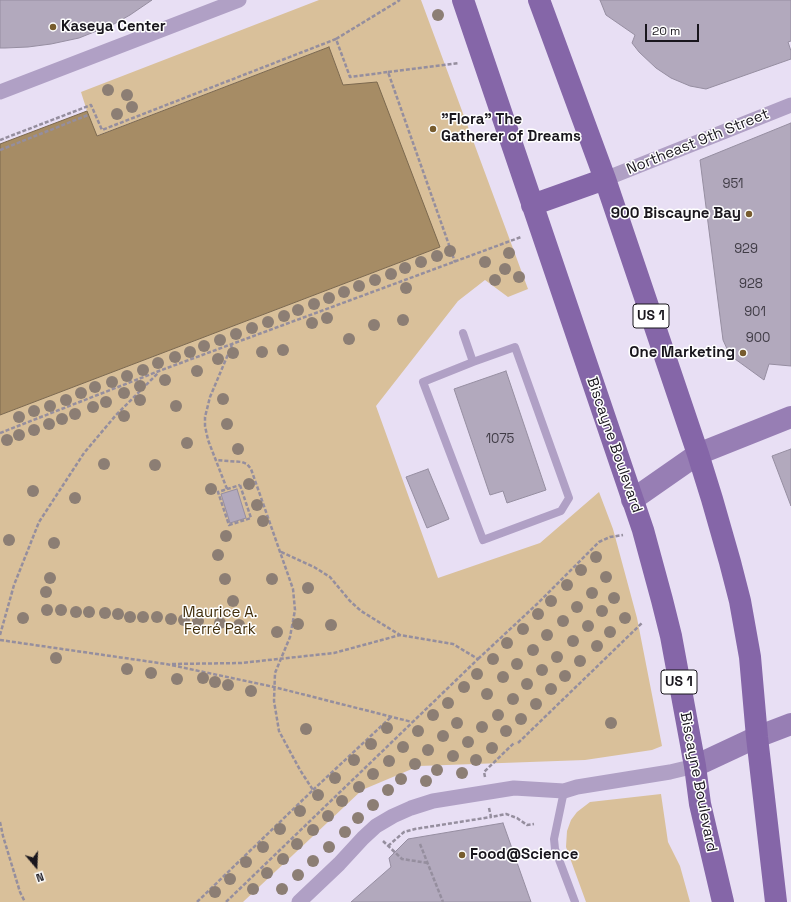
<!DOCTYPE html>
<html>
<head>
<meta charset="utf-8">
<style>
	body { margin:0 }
	#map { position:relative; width:791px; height:902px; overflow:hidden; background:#e8dff4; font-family:"Space Grotesk",sans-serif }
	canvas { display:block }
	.north { position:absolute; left:16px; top:846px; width:40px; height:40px; -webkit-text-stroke:3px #fff; paint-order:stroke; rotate:161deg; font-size:11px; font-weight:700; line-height:16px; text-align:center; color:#19161d }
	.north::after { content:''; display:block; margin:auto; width:14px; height:18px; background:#19161d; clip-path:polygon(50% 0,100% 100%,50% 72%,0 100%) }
	.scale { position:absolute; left:645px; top:24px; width:54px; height:18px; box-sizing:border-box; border:2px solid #19161d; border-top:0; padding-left:5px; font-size:12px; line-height:14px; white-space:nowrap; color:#19161d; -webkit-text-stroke:3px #fff; paint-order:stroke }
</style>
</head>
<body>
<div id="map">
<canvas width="791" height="902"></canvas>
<div class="north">N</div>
<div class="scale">20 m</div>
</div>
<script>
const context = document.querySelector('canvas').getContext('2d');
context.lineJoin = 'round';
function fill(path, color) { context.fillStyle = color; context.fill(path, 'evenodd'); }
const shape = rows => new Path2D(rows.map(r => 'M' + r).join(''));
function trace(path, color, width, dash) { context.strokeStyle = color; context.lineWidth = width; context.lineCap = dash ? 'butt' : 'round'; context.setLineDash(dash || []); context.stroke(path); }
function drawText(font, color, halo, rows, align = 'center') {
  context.font = font + ' "Space Grotesk",sans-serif'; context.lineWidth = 3; context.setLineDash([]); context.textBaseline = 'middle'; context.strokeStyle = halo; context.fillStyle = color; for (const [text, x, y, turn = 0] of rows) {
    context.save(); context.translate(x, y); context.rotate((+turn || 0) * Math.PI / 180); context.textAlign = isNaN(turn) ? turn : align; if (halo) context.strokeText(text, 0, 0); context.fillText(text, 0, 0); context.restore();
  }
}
fill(shape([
	[319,0,421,0,528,289,508,297,485,280,458,301,376,406,438,578,540,543,599,492,613,529,637,618,662,746,652,750,585,760,419,766,362,790,243,902,0,902,0,415,440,247,343,86,329,47,96,136,87,111,81,92],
	[661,794,668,842,680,866,690,902,586,902,566,847,567,831,571,820,577,812,590,802]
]), '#d9c09a');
const water = shape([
	[329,47,343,85,377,82,440,247,0,415,0,144,87,111,97,136,329,47]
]);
fill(water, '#a68c65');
trace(water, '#7c694f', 1);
const building = shape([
	[0,0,152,0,130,15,114,24,79,38,51,44,28,47,5,48,0,48,0,0],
	[600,0,791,0,791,41,788,42,791,51,791,59,706,89,690,86,671,78,656,68,639,52,632,43,635,35,606,15,600,0],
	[791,123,791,366,769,364,764,380,735,359,728,351,723,340,700,160,791,123],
	[506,371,546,490,507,503,503,491,490,495,454,389,506,371],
	[791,449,791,506,772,456,791,449],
	[428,469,449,519,427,528,406,477,428,469],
	[237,489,246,518,230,523,221,494,237,489],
	[503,823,531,902,351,902,391,867,389,858,408,839,503,823]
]);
fill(building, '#b2a9bd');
trace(building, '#968ea1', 1);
trace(shape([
	[336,39,400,0],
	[388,72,459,63],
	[0,140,91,105,102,130,336,39,350,77,388,72,455,262],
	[0,150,88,115],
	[0,433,159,371,521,237],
	[240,485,251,518,229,525,218,492,240,485],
	[227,489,208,440,205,426,205,417,210,397,232,345],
	[0,635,14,585,39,522,84,453,116,415,158,373],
	[0,640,166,664,274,687,412,722],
	[478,659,537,604,599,542,610,537,623,535],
	[172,664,241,663,334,653,400,635],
	[518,743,643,622],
	[485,777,484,772,514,743],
	[313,790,391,717],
	[489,808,491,817,506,814,517,818,527,825,534,824],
	[0,822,3,836,20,892,25,902],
	[383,841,402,859,428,863],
	[420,844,443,902],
	[388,846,404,832,415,829,491,817],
	[197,902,313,790,300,770,279,731,274,701,275,673,290,637,295,610,293,589,251,469,247,464,242,462,215,460],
	[226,902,478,659,453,644,400,635,361,611,350,601,330,577,314,567,279,551]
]), '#958e9e', 2.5, [4, 2]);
trace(shape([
	[463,333,473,362,515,347,569,498,561,511,483,540,423,382,473,362],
	[564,791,554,839,555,849,575,902]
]), '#b0a0c5', 8);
trace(shape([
	[0,92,239,0],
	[605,179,791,105],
	[299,902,339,864,363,838,376,826,393,816,411,808,433,801,514,788,564,791,577,787,670,772,695,766]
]), '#b0a0c5', 15);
trace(shape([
	[632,500,698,454,791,417],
	[695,766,757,737,791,724]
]), '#977eb4', 22);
trace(shape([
	[463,0,643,530,662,600,671,636,695,766,700,804,723,902],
	[539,0,605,179,698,454,712,499,730,562,740,601,750,657,757,737,776,902],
	[532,205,605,179]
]), '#8566a8', 22);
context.fillStyle = '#8c7e74';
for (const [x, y] of [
	[438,15],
	[108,90],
	[127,95],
	[132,107],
	[117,114],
	[450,251],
	[509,253],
	[437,256],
	[421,262],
	[485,262],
	[405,268],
	[505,269],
	[391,274],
	[519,277],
	[375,280],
	[495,280],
	[359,286],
	[406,288],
	[344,292],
	[329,298],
	[314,304],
	[298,310],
	[284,316],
	[327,318],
	[403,320],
	[268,322],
	[312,323],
	[374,325],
	[252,328],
	[236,334],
	[349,339],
	[220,340],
	[204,346],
	[283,350],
	[190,352],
	[262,352],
	[233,353],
	[175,357],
	[218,359],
	[158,363],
	[143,370],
	[197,371],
	[127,376],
	[165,380],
	[112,382],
	[140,386],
	[95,387],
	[81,393],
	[124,393],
	[223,399],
	[66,400],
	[140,400],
	[106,402],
	[50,406],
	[176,406],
	[93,407],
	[34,411],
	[75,414],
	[124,416],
	[19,417],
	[62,419],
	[49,424],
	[227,424],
	[34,430],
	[19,435],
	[7,440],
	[187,443],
	[238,449],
	[104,464],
	[155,465],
	[249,484],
	[211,489],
	[33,491],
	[75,498],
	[257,505],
	[263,521],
	[226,536],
	[9,540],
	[54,543],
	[218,555],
	[596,557],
	[581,570],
	[606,577],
	[50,578],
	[225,579],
	[272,579],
	[567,585],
	[308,588],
	[46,592],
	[592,593],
	[614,598],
	[233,601],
	[551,601],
	[577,607],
	[47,610],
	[61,610],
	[602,611],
	[76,612],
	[89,612],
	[105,613],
	[118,614],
	[538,614],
	[130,617],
	[143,617],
	[157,617],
	[23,618],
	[625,618],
	[171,619],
	[184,620],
	[198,621],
	[563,621],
	[220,623],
	[298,624],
	[239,625],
	[331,625],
	[588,626],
	[523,629],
	[277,632],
	[610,632],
	[547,635],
	[573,641],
	[507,643],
	[597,646],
	[533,650],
	[557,657],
	[56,658],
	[493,659],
	[580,661],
	[517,664],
	[127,669],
	[542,670],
	[151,673],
	[477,674],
	[565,676],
	[503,677],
	[203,678],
	[177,679],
	[215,682],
	[527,684],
	[228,685],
	[464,687],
	[551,689],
	[251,691],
	[487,694],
	[513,699],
	[448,703],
	[536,704],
	[433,715],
	[498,715],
	[521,719],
	[457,723],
	[611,723],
	[482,727],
	[387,728],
	[306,729],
	[418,731],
	[506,731],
	[443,736],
	[468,742],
	[371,744],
	[403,747],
	[492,748],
	[428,750],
	[453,756],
	[354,760],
	[476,760],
	[389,761],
	[415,764],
	[437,770],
	[462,773],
	[373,774],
	[335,778],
	[401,779],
	[426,781],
	[359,787],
	[388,790],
	[318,795],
	[342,801],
	[373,805],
	[300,811],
	[328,816],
	[358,818],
	[280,829],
	[313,830],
	[345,832],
	[297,844],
	[263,847],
	[329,847],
	[283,859],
	[313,861],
	[246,862],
	[267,873],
	[298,875],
	[230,879],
	[253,889],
	[282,889],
	[215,892]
]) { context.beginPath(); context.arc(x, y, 6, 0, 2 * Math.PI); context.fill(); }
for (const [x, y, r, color] of [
	[53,27,4,"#775c2e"],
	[433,129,4,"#775c2e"],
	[749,214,4,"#775c2e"],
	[743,353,4,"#775c2e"],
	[462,855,4,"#775c2e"]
]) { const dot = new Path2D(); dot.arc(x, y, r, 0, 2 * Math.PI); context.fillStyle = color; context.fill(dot); trace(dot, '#fff', 1.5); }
drawText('13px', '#3f3b45', null, [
	["951",733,184],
	["929",746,249],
	["928",751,284],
	["901",755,312],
	["900",758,338],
	["1075",500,439]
]);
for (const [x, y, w] of [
	[651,316,36],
	[679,682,36]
]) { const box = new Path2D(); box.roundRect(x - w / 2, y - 12, w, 24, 3); context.fillStyle = '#fff'; context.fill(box); trace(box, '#19161d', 1); }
drawText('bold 14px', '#19161d', null, [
	["US 1",651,316],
	["US 1",679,682]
]);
drawText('bold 15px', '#19161d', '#fff', [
	["Kaseya Center",61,27],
	["\"Flora\" The",441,120],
	["Gatherer of Dreams",441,137],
	["900 Biscayne Bay",741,214,"right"],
	["One Marketing",735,353,"right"],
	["Food@Science",470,855]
], 'left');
drawText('15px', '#19161d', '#fff', [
	["Northeast 9th Street",698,142,-22],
	["Biscayne Boulevard",614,445,71],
	["Biscayne Boulevard",698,782,79]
]);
drawText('15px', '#412e0b', '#fff', [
	["Maurice A.",220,613],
	["Ferré Park",220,630]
]);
</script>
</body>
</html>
